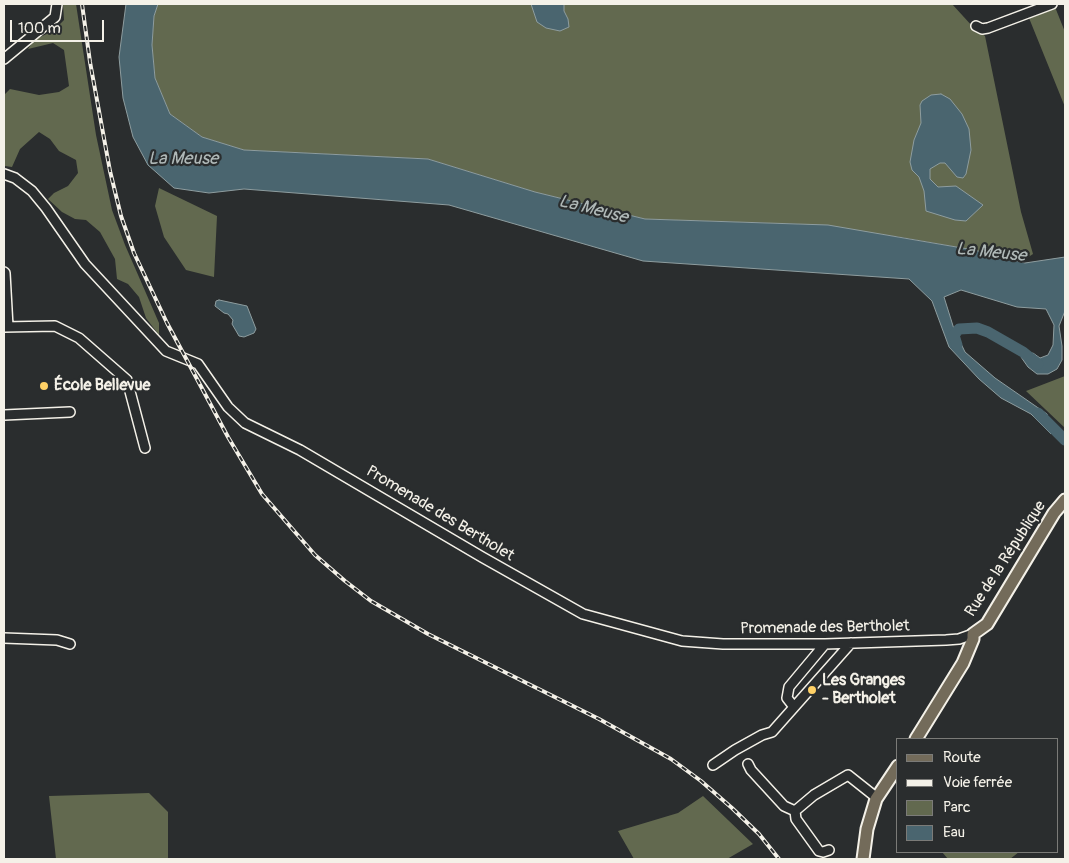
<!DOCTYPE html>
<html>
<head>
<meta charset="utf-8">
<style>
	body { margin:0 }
	#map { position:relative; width:1069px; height:863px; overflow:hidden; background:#2a2d2e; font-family:Pangolin,sans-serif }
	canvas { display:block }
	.frame { position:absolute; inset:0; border:5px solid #f4f1e8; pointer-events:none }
	.legend { position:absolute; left:896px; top:738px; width:162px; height:115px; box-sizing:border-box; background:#2a2d2e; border:1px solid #7b7b78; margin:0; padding:6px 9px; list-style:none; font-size:15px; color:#f4f1e8 }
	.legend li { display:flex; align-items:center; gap:10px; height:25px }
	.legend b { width:25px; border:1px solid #7b7b78 }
	.scale { position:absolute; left:10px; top:20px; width:94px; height:22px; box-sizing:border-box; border:2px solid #f4f1e8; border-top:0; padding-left:6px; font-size:15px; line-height:18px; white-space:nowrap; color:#f4f1e8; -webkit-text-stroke:4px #2a2d2e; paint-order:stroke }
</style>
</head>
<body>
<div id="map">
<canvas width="1069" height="863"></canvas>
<div class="frame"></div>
<ul class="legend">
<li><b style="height:6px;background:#736b5a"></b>Route</li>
<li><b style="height:6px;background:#f4f1e8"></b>Voie ferrée</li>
<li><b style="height:14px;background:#62694f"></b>Parc</li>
<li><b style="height:14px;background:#4a656f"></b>Eau</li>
</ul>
<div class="scale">100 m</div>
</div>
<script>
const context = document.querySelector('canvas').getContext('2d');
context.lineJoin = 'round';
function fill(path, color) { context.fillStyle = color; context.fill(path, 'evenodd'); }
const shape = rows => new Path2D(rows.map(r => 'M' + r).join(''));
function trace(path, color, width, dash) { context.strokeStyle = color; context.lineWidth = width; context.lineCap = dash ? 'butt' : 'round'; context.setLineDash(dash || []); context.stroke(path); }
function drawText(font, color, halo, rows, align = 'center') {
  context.font = font + ' Pangolin,sans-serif'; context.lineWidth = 4.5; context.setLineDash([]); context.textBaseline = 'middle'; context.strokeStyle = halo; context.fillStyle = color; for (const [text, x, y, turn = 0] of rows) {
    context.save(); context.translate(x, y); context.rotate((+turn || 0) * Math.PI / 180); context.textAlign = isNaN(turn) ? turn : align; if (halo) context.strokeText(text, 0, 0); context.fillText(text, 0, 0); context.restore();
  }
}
fill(shape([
	[63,4,76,4,96,135,112,210,125,245,159,323,159,335,146,318,139,297,128,284,117,279,115,259,100,232,86,220,75,219,62,212,48,199,54,193,68,186,78,173,76,160,59,151,50,139,39,132,20,149,12,167,5,166,5,94,10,89,39,95,59,92,69,86,64,50,53,43,28,49,34,40,53,31,64,20],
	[157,4,952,4,973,27,985,36,1021,212,1033,254,1021,262,974,250,900,237,800,224,645,219,535,192,428,159,244,150,202,137,170,114,155,78,152,45,154,16],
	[1055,7,1065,32,1065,107,1029,18],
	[159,188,217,216,214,277,186,270,164,237,155,206],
	[1065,376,1065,428,1026,391],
	[149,793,168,812,168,859,56,859,49,796],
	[703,796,753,844,727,859,634,859,618,831,678,813],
	[942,852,1019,852,1010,859,948,859]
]), '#62694f');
const water = shape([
	[126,4,158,4,154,16,152,45,155,78,170,114,202,137,244,150,428,159,535,192,645,219,828,225,974,250,1025,263,1065,257,1065,311,1059,326,1062,346,1062,360,1057,369,1048,374,1037,374,1028,367,1021,357,1033,353,1040,358,1048,355,1053,345,1054,325,1046,309,1017,307,961,290,944,297,954,329,965,352,995,378,1047,414,1051,434,1031,414,1001,398,979,379,949,347,932,301,909,279,643,261,449,205,244,189,209,193,174,188,148,165,133,137,123,98,119,57,126,4],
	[531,4,564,4,564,11,568,19,569,27,560,31,546,28,537,22,531,4],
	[941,94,950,99,962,114,969,129,971,150,966,174,963,178,957,177,945,163,940,163,930,169,930,179,938,187,956,186,983,205,966,221,955,220,926,211,924,191,919,177,912,170,910,162,914,140,921,123,920,105,922,101,931,95,941,94],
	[219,300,247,306,256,329,254,333,244,337,239,336,232,324,233,320,228,314,224,313,215,306,216,301,219,300]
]);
fill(water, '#4a656f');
trace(water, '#8e9d9f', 1);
trace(shape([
	[957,345,954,335,959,329,977,328,988,332,1023,352,1038,364],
	[1038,413,1065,440]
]), '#4a656f', 11);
const minor = shape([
	[976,26,982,29,988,28,1052,4],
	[4,59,55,17,57,4],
	[4,174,15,178,32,191,46,208,85,264,166,351,198,364,228,407,245,423,300,450,482,557,583,614,682,641,723,644,825,644,946,640,959,639,973,634],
	[4,272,5,273,8,327],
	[4,327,55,326,79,338,127,380,145,448],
	[4,415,70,412],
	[4,638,57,640,70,644],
	[794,707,787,698,789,687,825,644],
	[748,764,751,770,784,806,795,811],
	[713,765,735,750,762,735,772,732,851,643],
	[829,850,823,852,819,851,796,819,795,811,814,795,848,775,877,798]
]);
const major = shape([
	[916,739,963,663,973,639,973,634,987,624,1054,513,1065,500],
	[863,859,867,829,876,799,898,766]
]);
trace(minor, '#f4f1e8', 12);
trace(major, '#f4f1e8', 15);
trace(minor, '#2a2d2e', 9);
trace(major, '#736b5a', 11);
const rail = shape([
	[82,4,90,62,110,171,121,216,134,253,167,323,228,437,262,494,315,555,345,581,371,601,428,634,599,719,671,759,701,781,732,808,759,834,779,859]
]);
trace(rail, '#f4f1e8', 4);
trace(rail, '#2a2d2e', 2, [5.5]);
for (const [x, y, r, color] of [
	[44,386,5,"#ffd166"],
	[812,690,5,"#ffd166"]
]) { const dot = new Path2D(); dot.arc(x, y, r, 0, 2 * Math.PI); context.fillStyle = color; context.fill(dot); trace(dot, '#2a2d2e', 2); }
drawText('bold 16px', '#f4f1e8', '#2a2d2e', [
	["École Bellevue",54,386],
	["Les Granges",822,681],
	["- Bertholet",822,699]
], 'left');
drawText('16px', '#f4f1e8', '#2a2d2e', [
	["Promenade des Bertholet",440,514,31],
	["Rue de la République",1006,559,-57],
	["Promenade des Bertholet",825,628,-1]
]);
drawText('italic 18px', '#b0b9b8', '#2a2d2e', [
	["La Meuse",183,159],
	["La Meuse",593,210,14],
	["La Meuse",991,253,6]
]);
</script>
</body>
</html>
